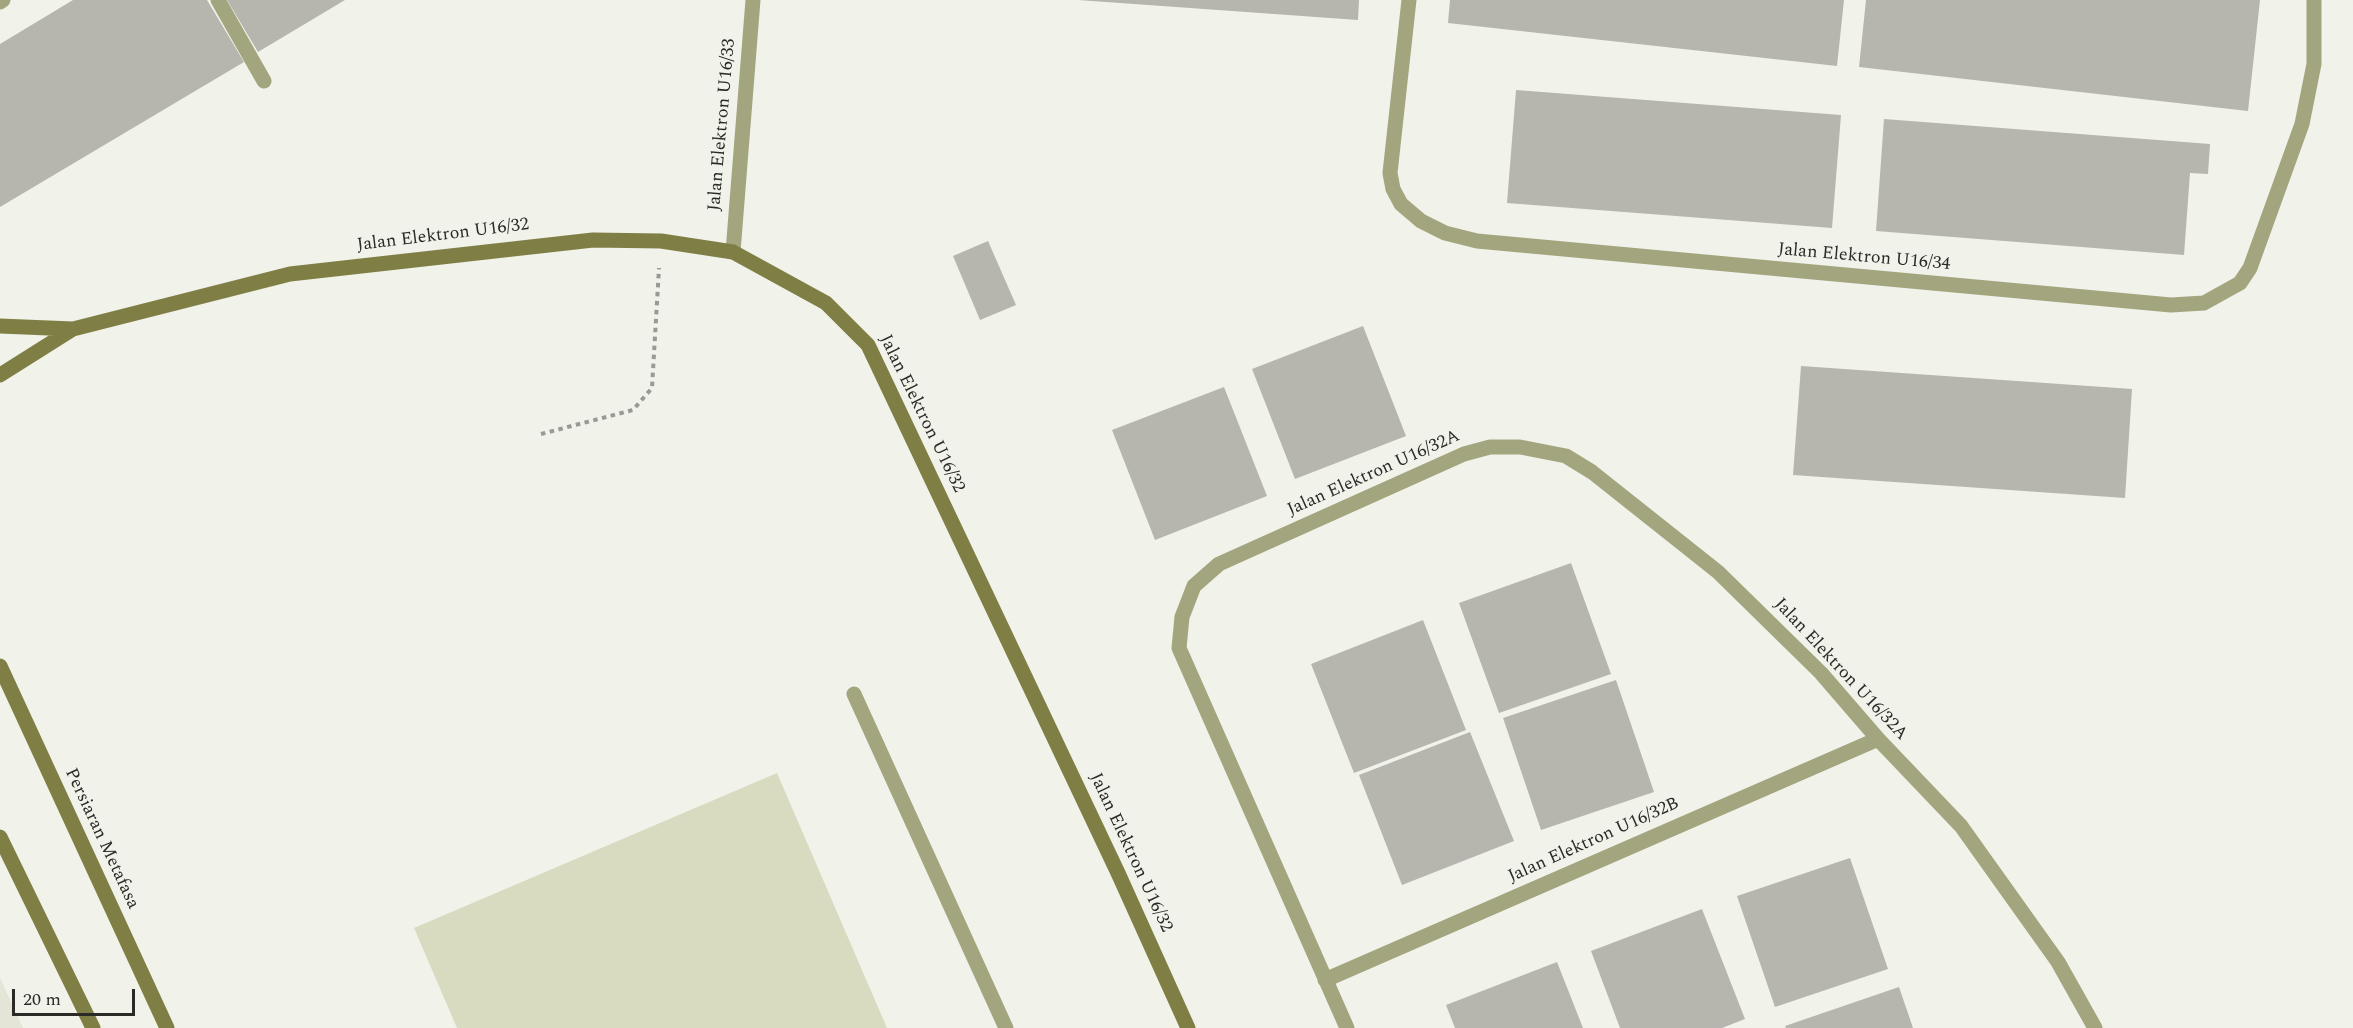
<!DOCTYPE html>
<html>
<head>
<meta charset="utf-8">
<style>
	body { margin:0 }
	#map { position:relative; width:2353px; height:1028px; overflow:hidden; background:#f1f2ea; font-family:Spectral,serif }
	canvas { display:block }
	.scale { position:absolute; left:12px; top:989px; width:123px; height:27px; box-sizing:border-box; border:3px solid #2a2a27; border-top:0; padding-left:8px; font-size:18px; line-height:21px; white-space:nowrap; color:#2a2a27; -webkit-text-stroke:4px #f1f2ea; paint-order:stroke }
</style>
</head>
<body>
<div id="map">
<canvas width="2353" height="1028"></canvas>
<div class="scale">20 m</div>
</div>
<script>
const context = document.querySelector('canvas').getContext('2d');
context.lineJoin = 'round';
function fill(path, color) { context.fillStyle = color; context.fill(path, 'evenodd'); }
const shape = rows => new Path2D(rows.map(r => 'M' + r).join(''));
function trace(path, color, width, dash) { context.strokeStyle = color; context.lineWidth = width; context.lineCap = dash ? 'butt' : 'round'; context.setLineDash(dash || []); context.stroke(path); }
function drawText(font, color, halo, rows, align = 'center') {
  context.font = font + ' Spectral,serif'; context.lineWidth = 4.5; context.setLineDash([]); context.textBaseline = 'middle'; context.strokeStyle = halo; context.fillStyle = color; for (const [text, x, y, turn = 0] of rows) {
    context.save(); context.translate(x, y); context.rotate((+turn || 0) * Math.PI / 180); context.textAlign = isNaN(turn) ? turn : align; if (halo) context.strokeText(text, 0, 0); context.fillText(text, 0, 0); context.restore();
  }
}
fill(shape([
	[0,978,23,1028,0,1028]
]), '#e4e5d6');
fill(shape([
	[777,773,887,1028,457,1028,414,928]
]), '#d9dbc0');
fill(shape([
	[73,0,207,0,244,62,0,207,0,44],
	[227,0,345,0,258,52],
	[1078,0,1359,0,1358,20],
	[1450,0,1844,0,1837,66,1448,23],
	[1866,0,2260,0,2248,111,1859,67],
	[1516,90,1841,115,1832,228,1507,203],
	[1884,119,2210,144,2208,174,2190,173,2184,255,1876,231],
	[988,241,1016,305,980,320,953,256],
	[1363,326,1406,436,1295,479,1252,369],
	[1801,366,2132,389,2125,498,1793,475],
	[1224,387,1267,496,1155,540,1112,430],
	[1571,563,1611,674,1499,713,1459,603],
	[1423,620,1466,730,1354,773,1311,664],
	[1616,680,1654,792,1541,830,1503,718],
	[1470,732,1514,841,1402,885,1359,775],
	[1850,858,1888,969,1775,1007,1737,896],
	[1702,909,1745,1019,1722,1028,1620,1028,1591,951],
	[1557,962,1583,1028,1455,1028,1446,1005],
	[1899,987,1913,1028,1786,1028,1785,1026]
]), '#b6b6af');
trace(shape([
	[541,434,633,410,652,388,659,268]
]), '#999a94', 4, [4.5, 4.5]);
trace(shape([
	[218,0,264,81],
	[854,694,1006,1028]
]), '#a3a57e', 15);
trace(shape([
	[1409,0,1390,173,1393,189,1401,204,1421,221,1445,233,1477,241,2171,305,2204,303,2240,283,2250,268,2302,124,2314,64,2314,0],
	[0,2,3,0],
	[733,252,753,0],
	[1325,980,1878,739],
	[1347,1028,1179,648,1182,617,1194,586,1219,564,1464,454,1490,447,1520,447,1566,456,1592,472,1718,572,1821,673,1878,739,1961,826,2058,962,2095,1028]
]), '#a3a57e', 15);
trace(shape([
	[0,326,73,329,290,274,593,240,661,241,733,252,826,303,868,345,1118,873,1188,1028],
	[0,375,73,329],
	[0,666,167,1028],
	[0,837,93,1028]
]), '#7f7f45', 15);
drawText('18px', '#2a2a27', '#f1f2ea', [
	["Jalan Elektron U16/33",723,125,-85],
	["Jalan Elektron U16/32",443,236,-7],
	["Jalan Elektron U16/34",1864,258,5],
	["Jalan Elektron U16/32",921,414,64],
	["Jalan Elektron U16/32A",1374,474,-24],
	["Jalan Elektron U16/32A",1840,670,47],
	["Persiaran Metafasa",101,839,65],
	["Jalan Elektron U16/32B",1594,841,-24],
	["Jalan Elektron U16/32",1130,853,65]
]);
</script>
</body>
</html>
